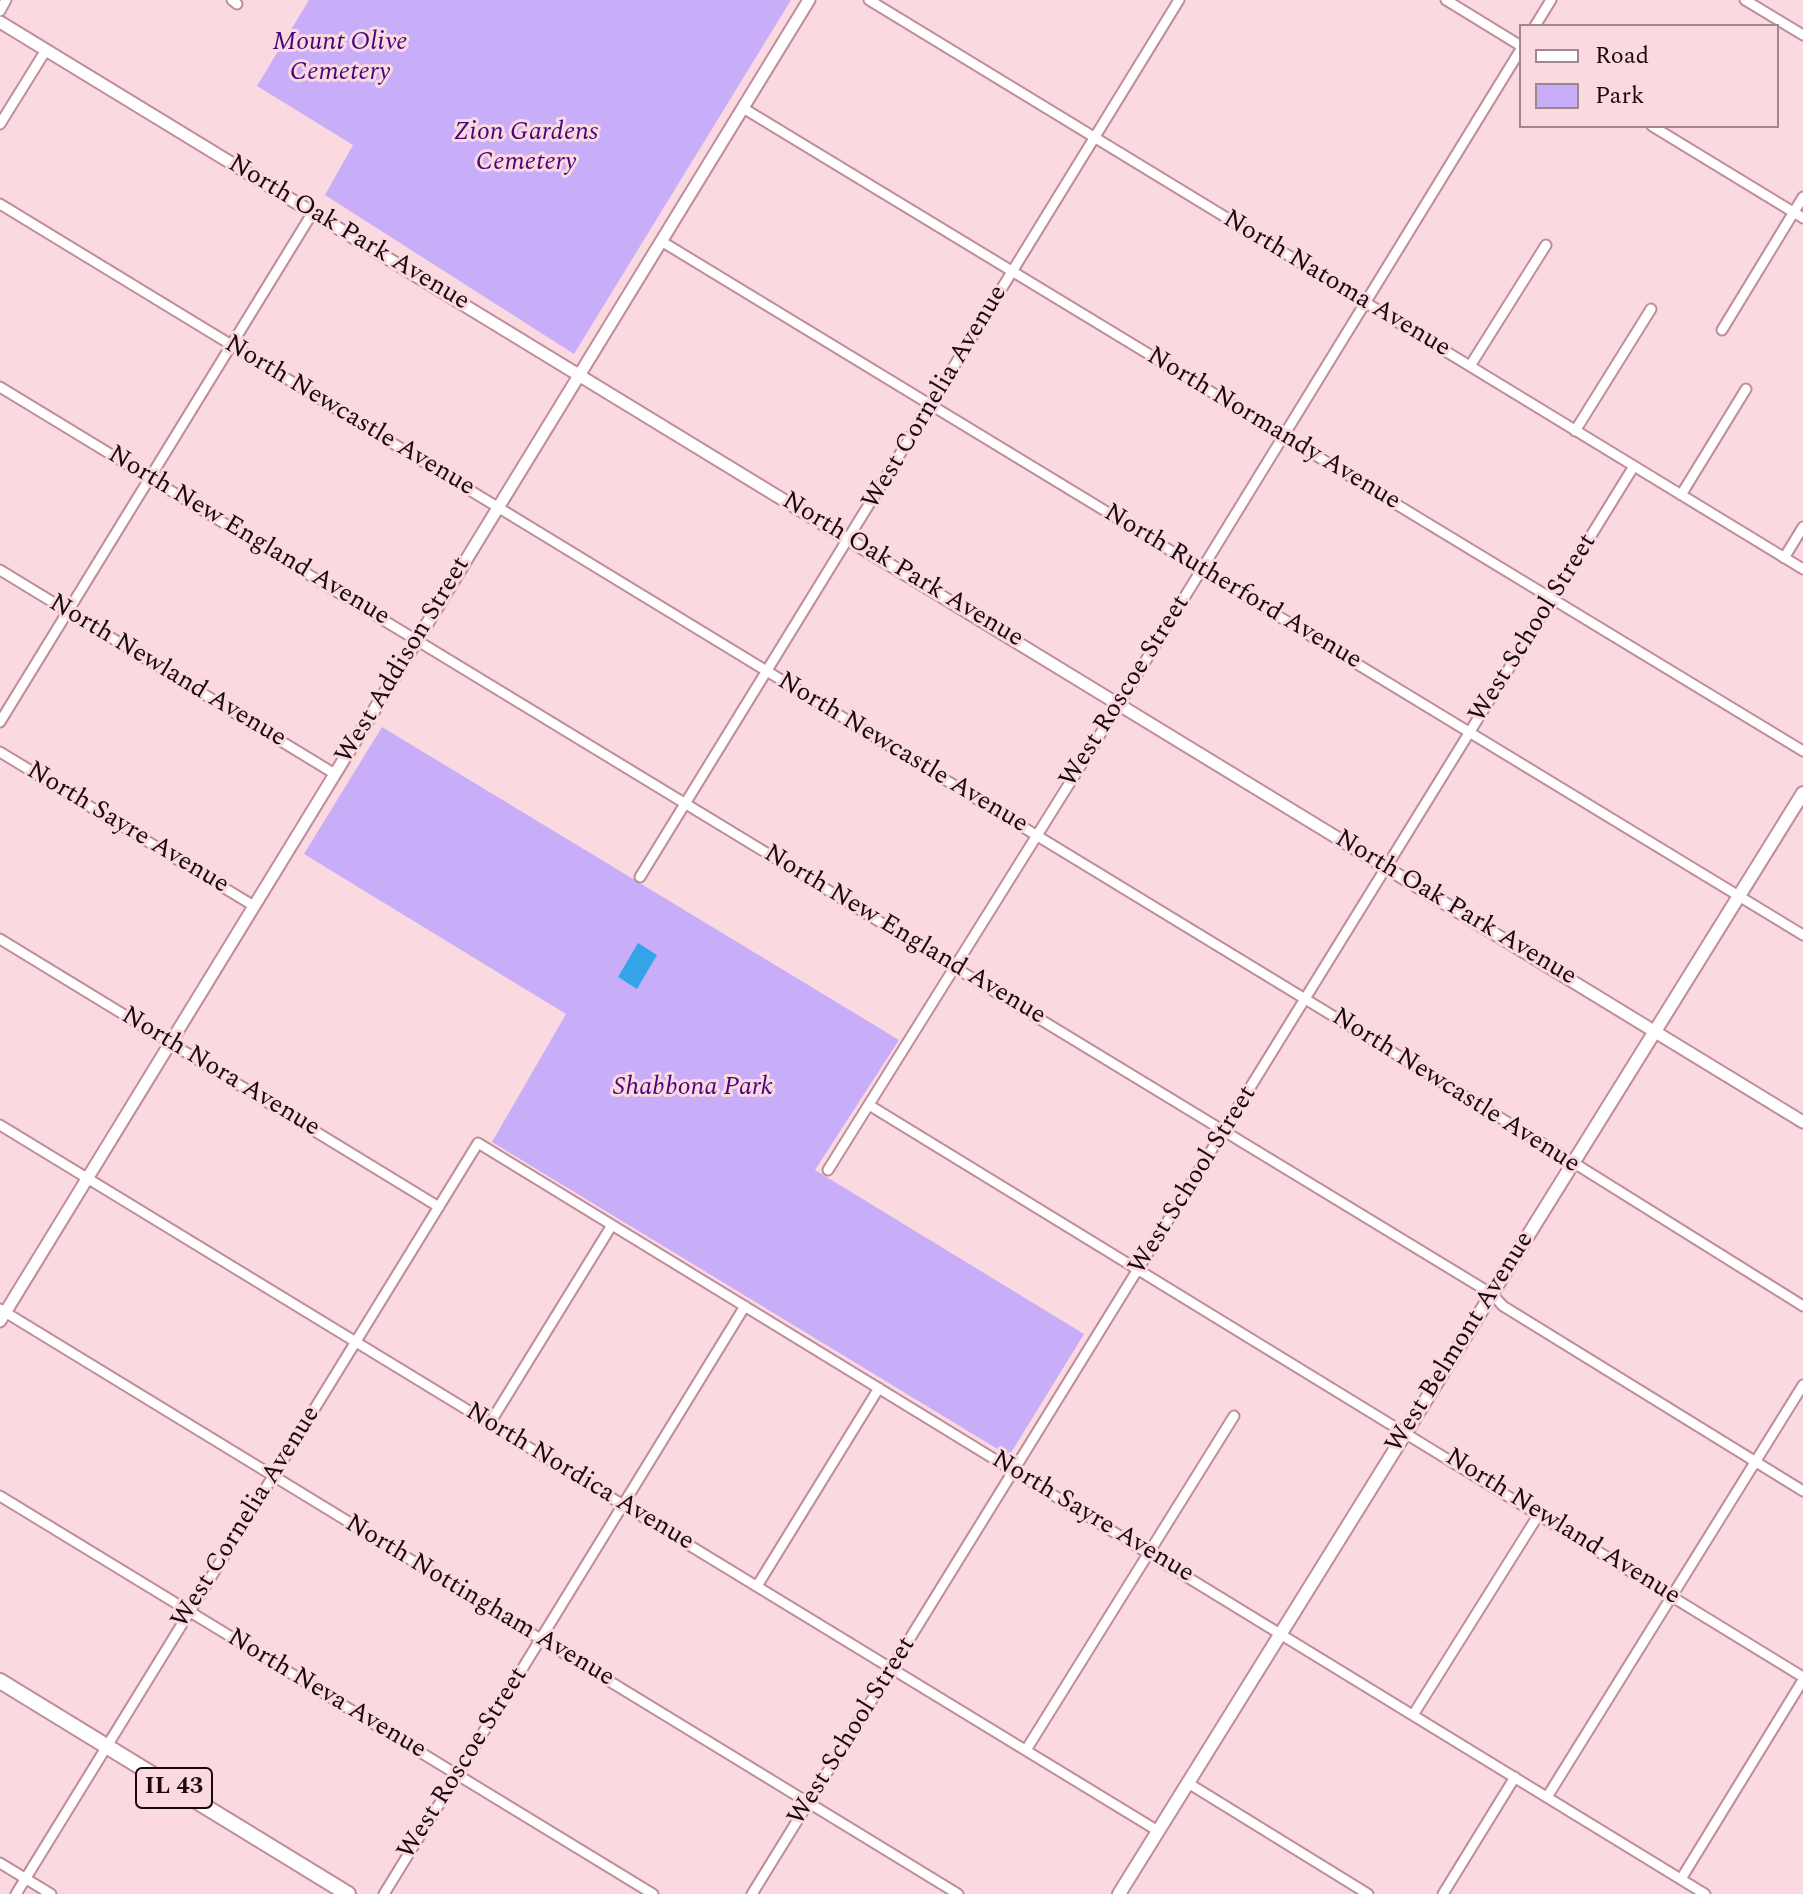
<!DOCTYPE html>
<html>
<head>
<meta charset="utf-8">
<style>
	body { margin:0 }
	#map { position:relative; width:1803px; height:1894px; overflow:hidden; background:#fad9e1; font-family:Spectral,serif }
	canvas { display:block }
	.legend { position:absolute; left:1519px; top:24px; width:260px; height:104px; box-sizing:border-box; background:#fad9e1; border:2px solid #a0868d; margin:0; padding:10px 14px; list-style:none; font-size:24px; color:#1a090e }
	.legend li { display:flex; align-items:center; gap:16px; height:40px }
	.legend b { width:40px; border:2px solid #a0868d }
</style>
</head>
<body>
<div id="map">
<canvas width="1803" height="1894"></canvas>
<ul class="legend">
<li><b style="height:10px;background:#fff"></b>Road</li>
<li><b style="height:22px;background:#c8adf8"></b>Park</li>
</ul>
</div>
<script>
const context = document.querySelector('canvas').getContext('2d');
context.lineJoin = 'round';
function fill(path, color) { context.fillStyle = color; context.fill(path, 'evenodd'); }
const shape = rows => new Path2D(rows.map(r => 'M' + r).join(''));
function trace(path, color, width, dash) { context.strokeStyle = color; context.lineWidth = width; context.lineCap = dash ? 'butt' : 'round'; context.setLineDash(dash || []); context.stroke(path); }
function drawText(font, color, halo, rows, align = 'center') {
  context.font = font + ' Spectral,serif'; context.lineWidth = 6; context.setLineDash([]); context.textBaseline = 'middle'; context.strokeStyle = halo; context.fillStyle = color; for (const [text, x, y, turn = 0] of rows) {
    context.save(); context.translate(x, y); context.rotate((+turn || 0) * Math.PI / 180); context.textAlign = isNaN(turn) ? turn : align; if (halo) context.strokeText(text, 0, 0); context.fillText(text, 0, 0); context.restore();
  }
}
fill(shape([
	[309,0,791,0,574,354,325,195,353,145,257,86],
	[382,727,899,1040,815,1170,1084,1334,1009,1456,492,1142,566,1014,304,854]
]), '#c8adf8');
fill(shape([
	[638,943,657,955,637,989,618,977]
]), '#34a4e8');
const minor = shape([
	[232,0,237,4],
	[869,0,1803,569],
	[1446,0,1521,46],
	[1745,0,1803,35],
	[0,11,6,0],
	[1535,26,1551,0],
	[743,108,1803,751],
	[0,124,46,50],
	[1652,126,1803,218],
	[0,204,1558,1153,1803,1306],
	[661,241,1803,935],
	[1722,330,1803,197],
	[1470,366,1546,245],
	[0,387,1492,1294,1503,1306,1803,1491],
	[1575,431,1651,309],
	[1681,495,1746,389],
	[1784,558,1803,527],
	[0,570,335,774],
	[0,722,313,212],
	[0,752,254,906],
	[640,877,1179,0],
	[0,939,439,1207],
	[869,1105,1803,1677],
	[0,1125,1158,1831],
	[828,1170,1119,704,1521,49],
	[0,1309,958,1894],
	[490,1423,612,1225],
	[0,1496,653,1894],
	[757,1586,879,1388],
	[1413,1715,1539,1514],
	[1026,1750,1234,1416],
	[1188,1783,1368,1894],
	[1547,1797,1803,1385],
	[0,1863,51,1894],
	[1681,1879,1803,1680],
	[16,1894,478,1143,1705,1894],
	[384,1894,745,1306],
	[752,1894,1634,466],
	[1443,1894,1515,1777]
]);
const tertiary = shape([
	[0,22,1803,1122],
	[0,1321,809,0]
]);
const secondary = shape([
	[1119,1894,1803,793]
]);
const primary = shape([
	[0,1681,348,1894]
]);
trace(minor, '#c08d9b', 13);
trace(tertiary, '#c08d9b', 15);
trace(secondary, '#c08d9b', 16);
trace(primary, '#c08d9b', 18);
trace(minor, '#fff', 9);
trace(tertiary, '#fff', 11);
trace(secondary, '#fff', 12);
trace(primary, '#fff', 14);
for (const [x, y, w] of [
	[174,1788,76]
]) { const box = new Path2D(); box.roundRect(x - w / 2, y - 20, w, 40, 6); context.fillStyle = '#fad9e1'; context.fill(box); trace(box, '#1a090e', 2); }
drawText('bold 24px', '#1a090e', null, [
	["IL 43",174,1788]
]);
drawText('italic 26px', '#46067c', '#fad9e1', [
	["Mount Olive",340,44],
	["Cemetery",340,74],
	["Zion Gardens",526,134],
	["Cemetery",526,164],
	["Shabbona Park",693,1089]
]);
drawText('26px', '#1a090e', '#fad9e1', [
	["North Oak Park Avenue",348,234,31],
	["North Natoma Avenue",1336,285,31],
	["West Cornelia Avenue",936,398,-59],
	["North Newcastle Avenue",349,417,31],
	["North Normandy Avenue",1273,430,31],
	["North New England Avenue",248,537,31],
	["North Oak Park Avenue",902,571,31],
	["North Rutherford Avenue",1232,588,31],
	["West School Street",1534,629,-58],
	["West Addison Street",404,661,-59],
	["North Newland Avenue",167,672,31],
	["West Roscoe Street",1126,692,-58],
	["North Newcastle Avenue",902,754,31],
	["North Sayre Avenue",127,829,31],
	["North Oak Park Avenue",1455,909,31],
	["North New England Avenue",904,936,31],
	["North Nora Avenue",220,1073,31],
	["North Newcastle Avenue",1455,1092,32],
	["West School Street",1194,1181,-58],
	["West Belmont Avenue",1461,1343,-58],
	["North Nordica Avenue",579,1478,31],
	["West Cornelia Avenue",247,1518,-58],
	["North Sayre Avenue",1092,1518,31],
	["North Newland Avenue",1562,1528,32],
	["North Nottingham Avenue",479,1602,31],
	["North Neva Avenue",326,1695,31],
	["West School Street",853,1732,-58],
	["West Roscoe Street",464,1764,-58]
]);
</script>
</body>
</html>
